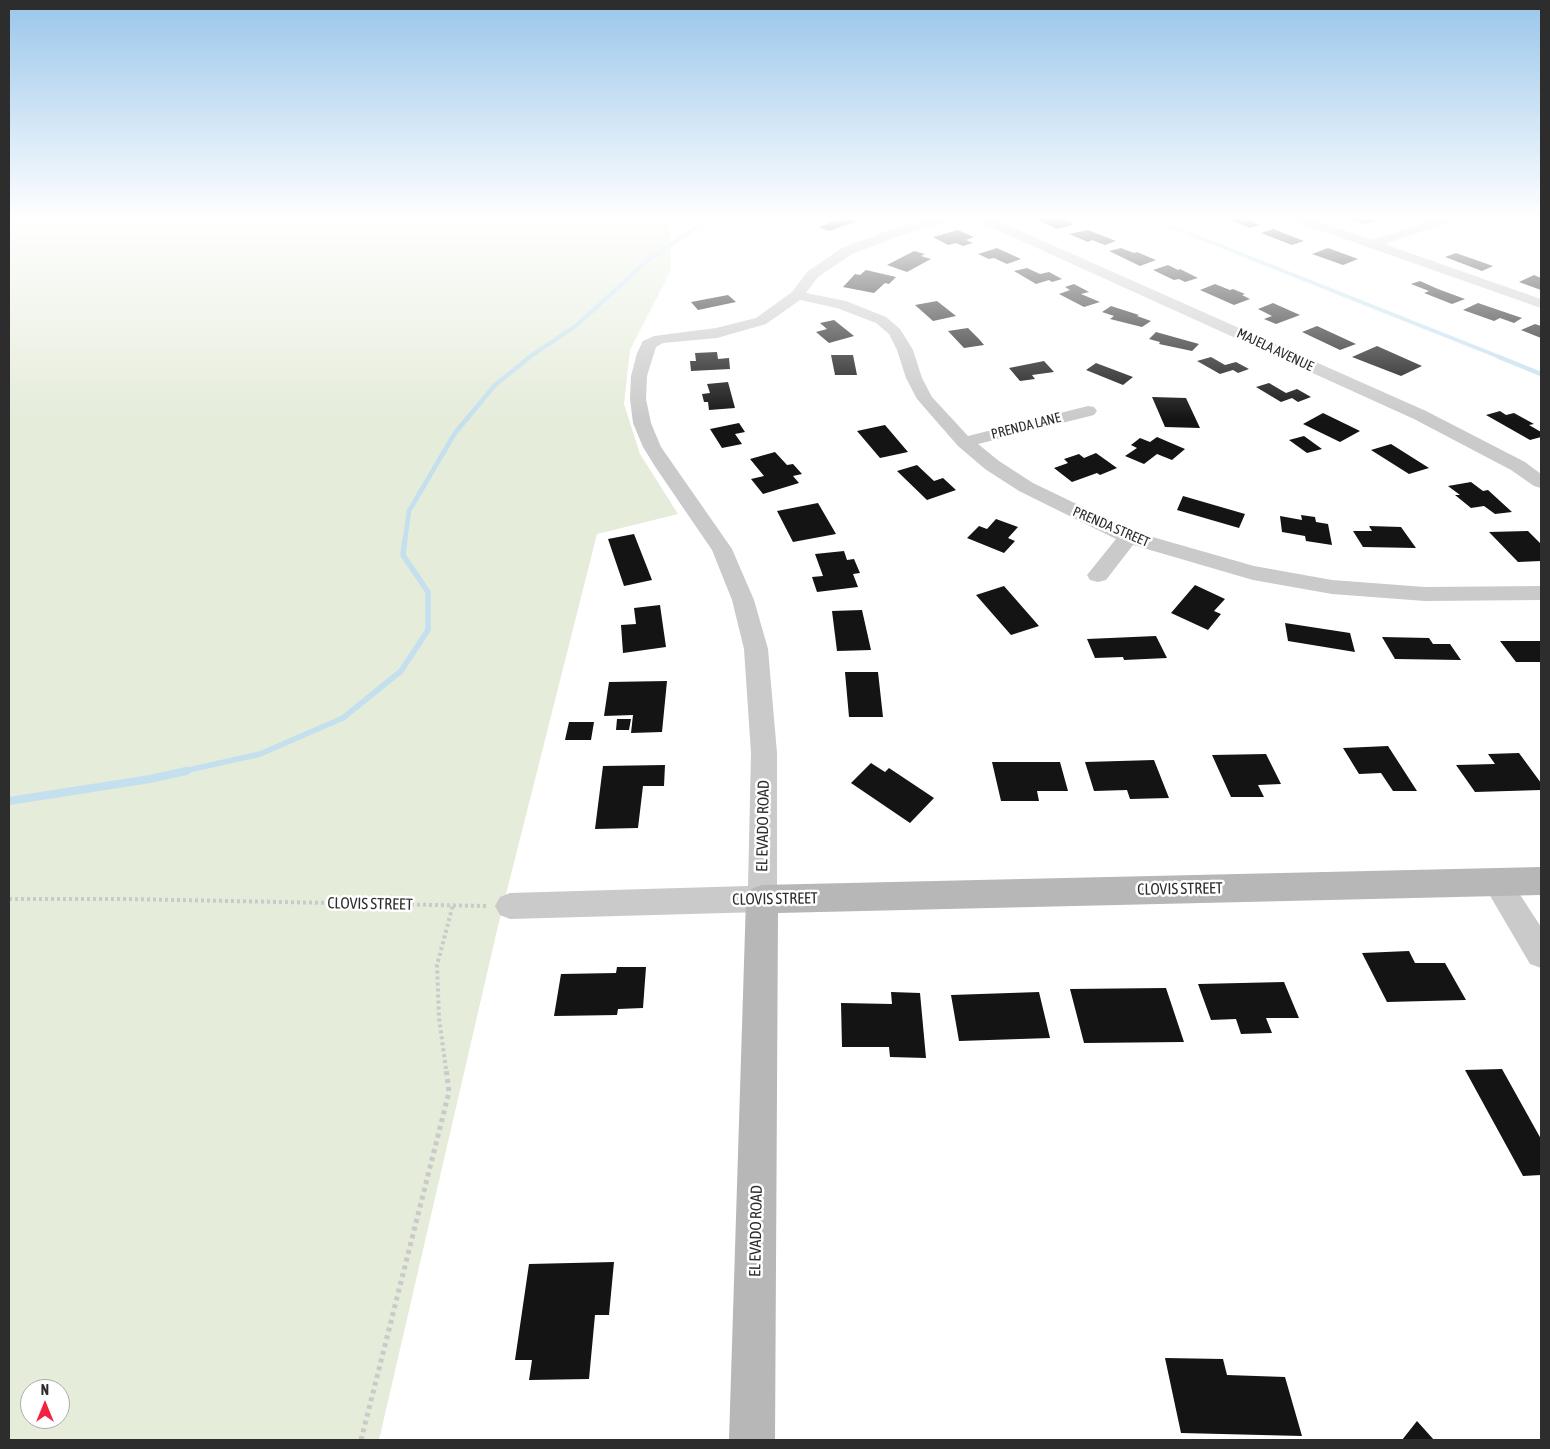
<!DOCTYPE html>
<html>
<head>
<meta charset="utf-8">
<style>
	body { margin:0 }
	#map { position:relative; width:1550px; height:1449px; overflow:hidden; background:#fff; font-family:"Asap Condensed",sans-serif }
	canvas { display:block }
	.frame { position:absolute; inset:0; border:10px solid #2d2d2d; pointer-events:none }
	.north { position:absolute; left:20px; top:1379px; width:50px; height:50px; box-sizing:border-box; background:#fff; border:1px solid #ababab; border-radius:50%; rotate:0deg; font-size:14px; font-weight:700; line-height:20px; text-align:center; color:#2d2d2d }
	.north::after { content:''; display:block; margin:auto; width:18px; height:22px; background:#f22240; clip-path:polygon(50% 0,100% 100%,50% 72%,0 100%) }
</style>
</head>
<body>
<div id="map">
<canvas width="1550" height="1449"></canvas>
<div class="frame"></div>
<div class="north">N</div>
</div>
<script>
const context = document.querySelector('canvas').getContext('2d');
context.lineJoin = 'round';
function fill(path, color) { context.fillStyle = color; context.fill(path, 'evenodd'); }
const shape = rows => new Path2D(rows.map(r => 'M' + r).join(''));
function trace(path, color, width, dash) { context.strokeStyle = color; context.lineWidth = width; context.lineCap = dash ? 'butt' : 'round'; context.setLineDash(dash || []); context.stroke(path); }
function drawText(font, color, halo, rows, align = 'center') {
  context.font = font + ' "Asap Condensed",sans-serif'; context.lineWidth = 5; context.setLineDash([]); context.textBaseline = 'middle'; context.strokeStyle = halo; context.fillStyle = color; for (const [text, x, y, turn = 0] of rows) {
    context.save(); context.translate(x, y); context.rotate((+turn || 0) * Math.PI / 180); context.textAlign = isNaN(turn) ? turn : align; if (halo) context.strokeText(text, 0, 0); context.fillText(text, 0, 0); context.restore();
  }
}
fill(shape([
	[9,216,669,216,671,270,630,350,624,404,640,454,678,514,597,534,498,926,379,1440,9,1440],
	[30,1389,60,1389,60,1419,30,1419]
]), '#e5ecda');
trace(shape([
	[1145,216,1502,358],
	[528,358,577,325,646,262,713,216]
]), '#c4e0ee', 4);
trace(shape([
	[1499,357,1541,374],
	[405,540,409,511,455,433,495,385,530,357]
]), '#c4e0ee', 4.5);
trace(shape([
	[180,772,260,754,343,718,401,671,428,630,428,592,403,555,405,539]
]), '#c4e0ee', 5.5);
trace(shape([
	[9,801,150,779,186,771]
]), '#c4e0ee', 8);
fill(shape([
	[1045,216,1056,216,1075,224,1058,229,1035,219],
	[1221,216,1238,216,1260,225,1250,228],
	[1342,216,1363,216,1376,221,1365,224],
	[847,217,857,221,829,231,819,227],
	[1273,229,1304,241,1292,245,1261,233],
	[958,230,974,237,966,240,973,243,963,246,956,243,948,245,933,237],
	[1088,230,1116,241,1105,245,1092,240,1088,242,1069,234],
	[997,248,1021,259,1007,264,994,258,989,259,978,254],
	[1121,248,1134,253,1137,252,1156,260,1140,266,1109,251],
	[1328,248,1358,259,1343,265,1312,254],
	[914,251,925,254,921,256,931,259,907,272,887,265],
	[1456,253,1493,266,1482,271,1445,257],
	[1168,265,1178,270,1180,269,1198,278,1185,282,1179,279,1174,280,1153,270],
	[1027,268,1040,274,1049,272,1062,279,1052,282,1049,280,1036,284,1014,271],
	[866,270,896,277,889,284,885,283,874,293,843,287,855,274,860,275],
	[1534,275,1541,278,1541,290,1519,282],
	[1420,281,1438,289,1465,299,1452,304,1424,293,1429,291,1411,284],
	[1074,284,1089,292,1081,294,1100,302,1084,307,1059,294,1070,290,1065,287],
	[1215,284,1230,290,1233,289,1245,294,1242,295,1250,299,1234,305,1200,290],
	[728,295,736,302,698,310,691,302],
	[937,301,956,316,933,321,915,305],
	[1273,303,1300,315,1276,324,1264,319,1272,316,1258,309],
	[1478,303,1522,318,1514,323,1500,318,1494,321,1463,310],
	[1111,306,1139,315,1137,316,1151,321,1142,327,1110,319,1114,316,1102,312],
	[834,320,854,336,829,343,816,332,827,329,820,323],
	[1535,324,1541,326,1541,338,1521,330],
	[1317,326,1356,344,1340,350,1302,332],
	[968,328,979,339,984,345,964,348,948,331],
	[1156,332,1199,344,1192,351,1159,344,1160,342,1149,339],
	[1377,346,1422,366,1401,376,1352,357],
	[717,352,718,359,729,358,730,369,691,371,690,361,696,361,695,353],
	[831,355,853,355,857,375,835,375],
	[1211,357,1225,365,1236,362,1249,369,1238,373,1233,370,1220,374,1197,361],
	[1044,361,1054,372,1032,375,1035,379,1020,381,1009,368],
	[1096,363,1133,377,1123,385,1086,370],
	[728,382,735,408,709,410,708,402,704,402,702,394,710,393,707,384],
	[1269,383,1286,393,1297,389,1311,397,1298,402,1292,398,1281,402,1256,387],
	[1152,397,1186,398,1200,428,1165,427],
	[1500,411,1506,415,1514,413,1534,424,1529,425,1541,432,1541,437,1530,440,1486,415],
	[1323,413,1360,431,1340,442,1303,424],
	[739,423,745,432,735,434,742,444,722,448,710,429],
	[885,425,908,452,880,458,857,431],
	[1304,436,1322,449,1307,453,1289,440],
	[1157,437,1185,449,1172,460,1157,454,1144,464,1125,456,1137,448,1131,445,1140,438,1150,442],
	[1391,444,1429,468,1409,474,1371,450],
	[775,452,787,465,793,464,802,474,793,476,799,483,763,494,751,479,764,476,750,459],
	[1096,453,1117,468,1100,475,1097,473,1072,482,1054,468,1068,463,1064,459,1079,454,1084,458],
	[917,465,934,481,943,478,956,490,927,500,897,471],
	[1471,482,1483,491,1488,490,1512,512,1495,514,1484,506,1471,508,1455,495,1460,495,1448,486],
	[1183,496,1245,514,1239,528,1177,510],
	[818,503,836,534,793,542,777,511],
	[1301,515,1315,517,1316,522,1328,524,1332,545,1306,541,1305,536,1282,532,1280,516,1302,520],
	[996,519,1018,527,1008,538,1015,541,1004,553,967,538,979,526,987,529],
	[1369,526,1401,527,1416,548,1363,547,1353,531,1372,531],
	[1528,531,1541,544,1541,561,1518,562,1489,532],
	[634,534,652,580,624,586,608,539],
	[844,551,847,560,854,559,860,573,853,574,858,587,817,592,812,577,823,576,815,554],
	[1195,585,1225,599,1214,611,1221,614,1208,630,1171,613],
	[1004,586,1039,626,1011,635,976,595],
	[660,605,666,647,623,653,621,625,636,624,634,608],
	[862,610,871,650,837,651,832,611],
	[1285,623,1350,633,1355,652,1288,641],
	[1156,636,1167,658,1124,660,1123,657,1095,658,1087,639],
	[1382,637,1429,638,1433,644,1450,644,1461,660,1395,659],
	[1500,641,1541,641,1541,662,1516,662],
	[845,672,878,672,883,717,849,717],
	[667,681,662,732,631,733,633,715,604,716,609,682],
	[617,719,631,719,629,730,616,730],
	[569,722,594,722,591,740,565,740],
	[1388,746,1417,791,1393,791,1381,773,1359,774,1343,748],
	[1519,753,1541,783,1541,790,1475,792,1456,765,1495,764,1488,754],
	[1266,754,1281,784,1258,785,1264,797,1231,797,1212,755],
	[1154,760,1169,798,1130,799,1127,790,1094,791,1085,762],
	[992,762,1060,762,1068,791,1037,791,1039,801,1001,801],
	[871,763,885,772,889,768,934,798,910,823,851,783],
	[665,765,664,786,643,786,638,828,595,829,603,766],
	[1409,951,1415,963,1445,963,1466,1000,1387,1002,1362,953],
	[617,967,646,967,643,1008,618,1009,617,1015,554,1016,561,974,616,973],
	[1284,982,1299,1018,1266,1018,1272,1033,1241,1034,1236,1019,1211,1020,1198,984],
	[1166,988,1184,1042,1084,1043,1070,989],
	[891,992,920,993,926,1058,890,1057,889,1047,842,1047,841,1003,892,1004],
	[1039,992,1050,1038,959,1041,951,995],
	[1502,1069,1541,1139,1541,1175,1523,1176,1465,1070],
	[614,1262,609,1315,595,1315,589,1379,529,1380,532,1360,515,1360,529,1264],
	[1165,1358,1223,1359,1227,1375,1285,1377,1302,1436,1181,1433],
	[1417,1421,1434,1440,1402,1440]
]), '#141414');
trace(shape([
	[9,899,126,899,486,906],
	[446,1069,439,1018,437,965,453,905]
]), '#cacaca', 4, [3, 3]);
trace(shape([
	[361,1440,449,1092,446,1068]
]), '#cacaca', 5, [4, 4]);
fill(shape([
	[939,216,958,216,956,219,905,234,852,254,818,277,806,293,846,301,886,317,900,329,913,350,922,378,932,397,968,436,1088,406,1094,407,1097,411,1094,415,978,444,999,461,1033,483,1135,532,1254,566,1332,580,1425,587,1541,586,1541,600,1425,601,1332,594,1253,580,1133,545,1106,580,1098,582,1090,580,1087,575,1116,539,1019,491,985,469,958,446,917,399,906,378,897,350,889,334,876,323,837,308,800,300,766,324,717,338,663,343,656,347,647,376,646,399,651,423,661,447,732,549,754,600,768,649,777,753,777,899,772,908,762,912,510,919,500,915,495,906,500,897,510,893,748,886,751,753,744,649,732,600,712,550,656,468,643,447,633,423,630,399,631,376,637,353,643,341,654,336,716,328,756,318,792,292,808,271,842,248,895,228,939,216],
	[971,216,987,216,1426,411,1525,462,1541,474,1541,488,1534,486,1511,470,1414,419,973,219,971,216],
	[1286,216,1304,216,1372,240,1444,216,1462,216,1460,219,1384,244,1541,299,1541,308,1288,219,1286,216],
	[1496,869,1506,873,1541,927,1541,968,1530,964,1482,882,1486,873,1496,869]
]), '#cacaca');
fill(shape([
	[1541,867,1541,895,778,913,775,1440,729,1440,746,899,751,889,762,885,1541,867]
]), '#b7b7b7');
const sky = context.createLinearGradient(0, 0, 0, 419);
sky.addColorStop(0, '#99c6ea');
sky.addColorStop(0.52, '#fff');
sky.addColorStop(1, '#ffffff00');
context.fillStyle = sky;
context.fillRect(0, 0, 1550, 419);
drawText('14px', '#2d2d2d', '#fff', [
	["MAJELA AVENUE",1275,350,25],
	["PRENDA LANE",1026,426,-14],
	["PRENDA STREET",1111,527,23]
]);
drawText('16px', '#2d2d2d', '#fff', [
	["EL EVADO ROAD",763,826,-89],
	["CLOVIS STREET",1180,889,-1],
	["CLOVIS STREET",775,899,-1],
	["CLOVIS STREET",370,904,1],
	["EL EVADO ROAD",756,1231,-89]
]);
</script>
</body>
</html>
